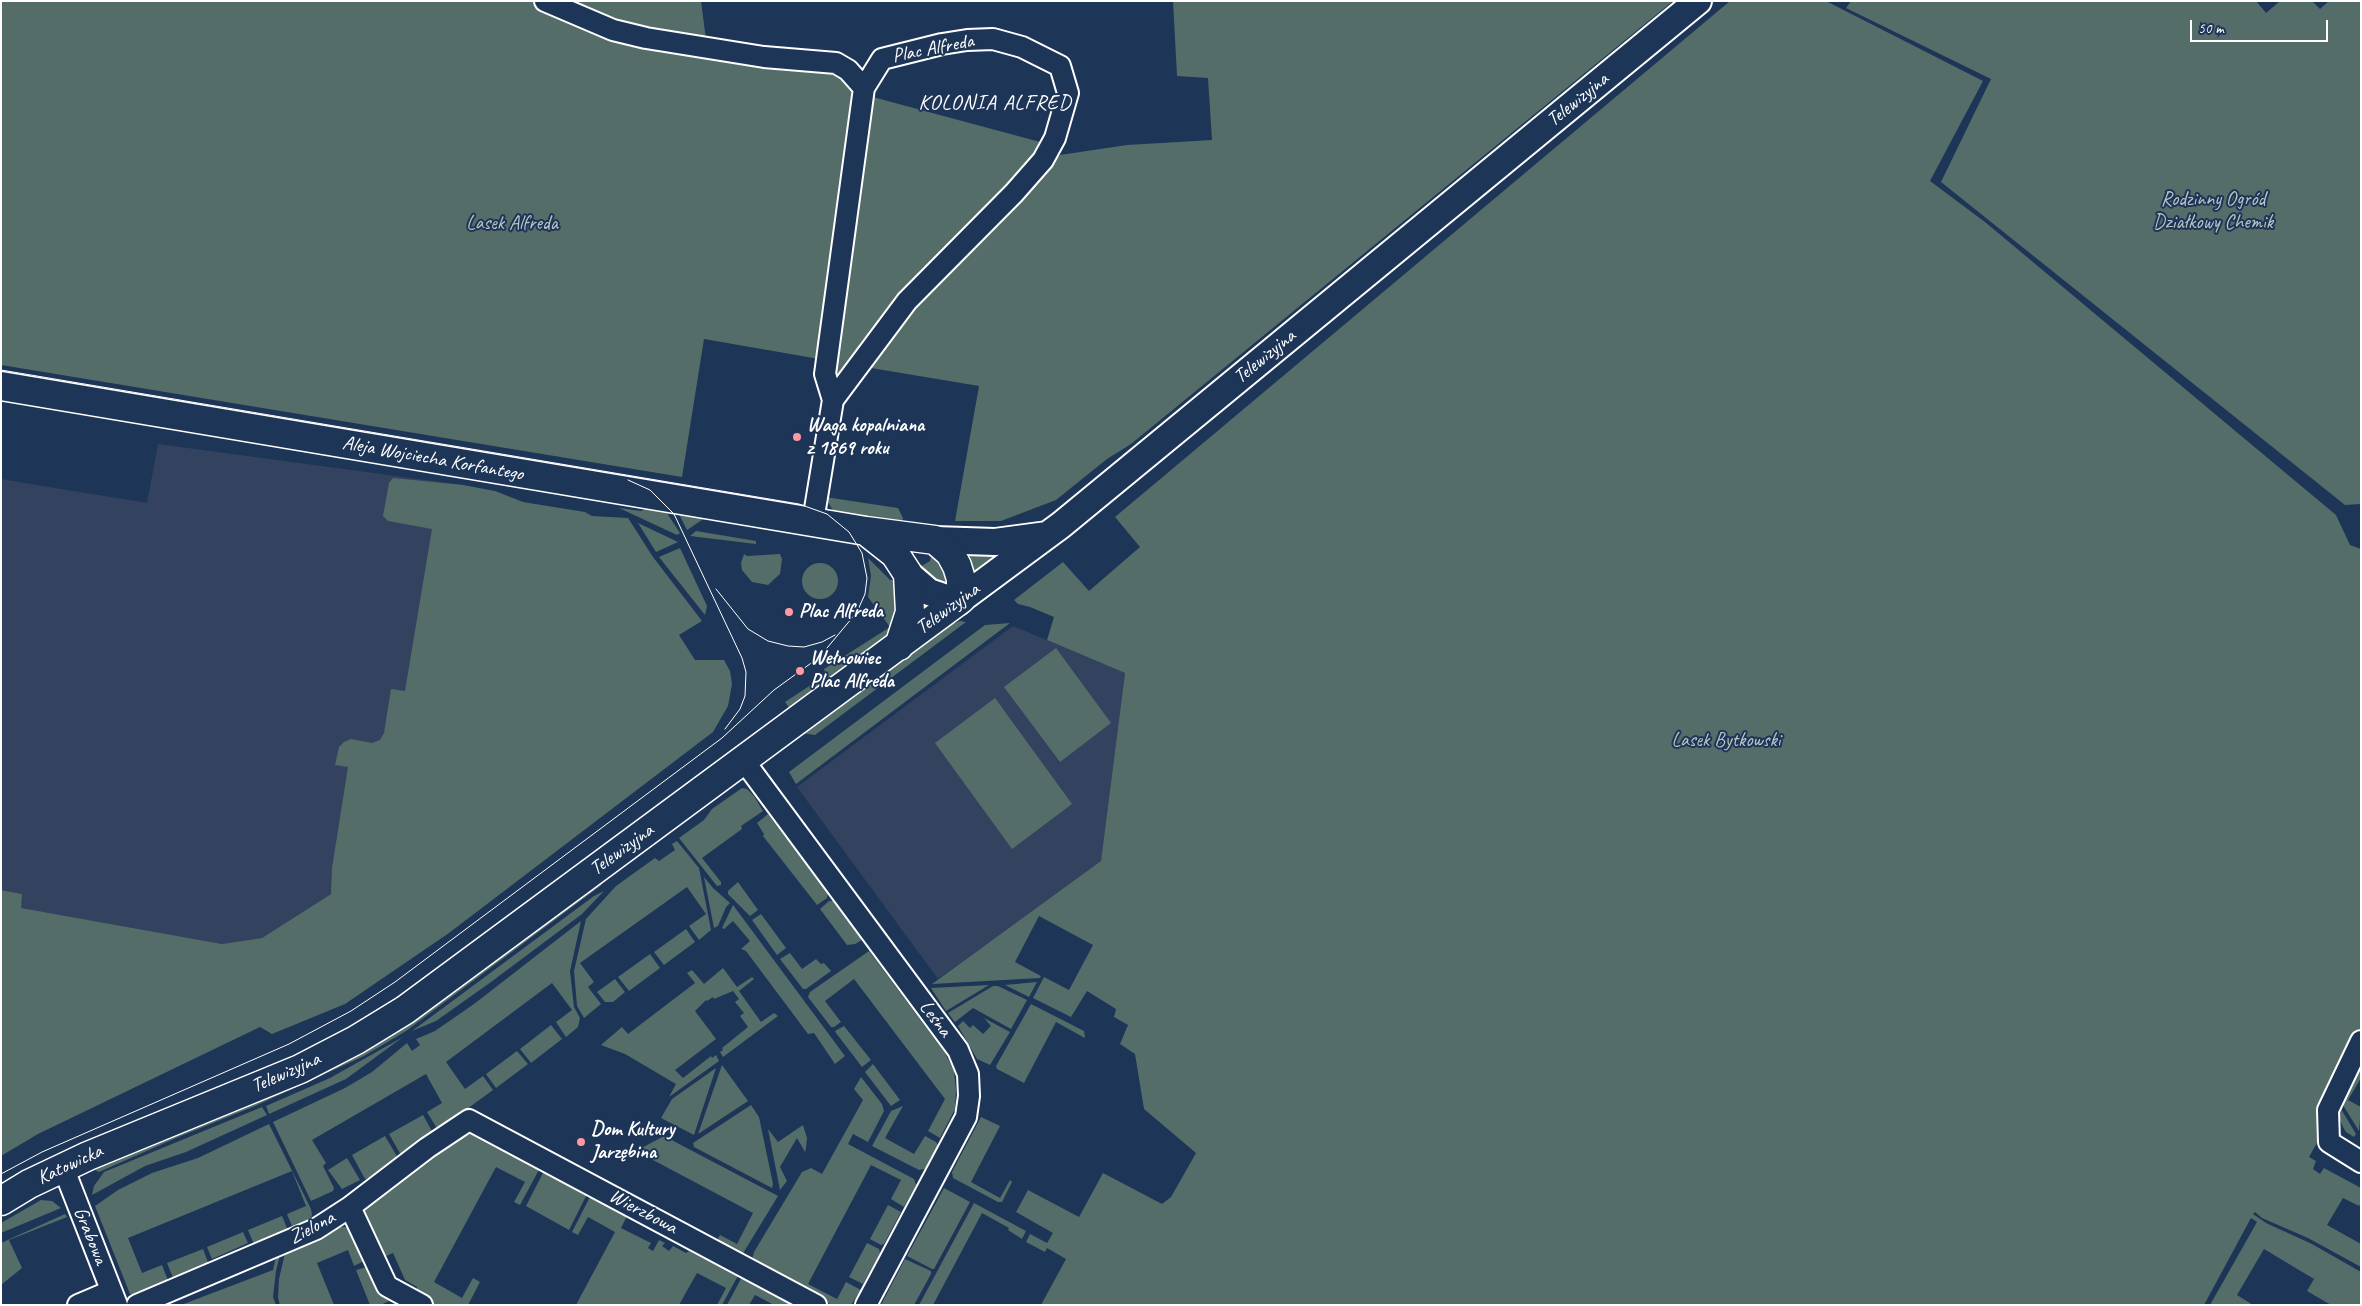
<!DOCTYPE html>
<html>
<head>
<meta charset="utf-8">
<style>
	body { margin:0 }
	#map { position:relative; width:2362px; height:1306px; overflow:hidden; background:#1d3557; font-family:Caveat,sans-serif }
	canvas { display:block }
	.frame { position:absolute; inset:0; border:2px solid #fff; pointer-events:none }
	.scale { position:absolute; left:2190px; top:20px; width:138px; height:22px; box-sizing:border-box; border:2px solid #fff; border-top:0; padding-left:6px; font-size:15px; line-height:18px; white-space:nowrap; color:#fff; -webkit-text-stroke:4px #1d3557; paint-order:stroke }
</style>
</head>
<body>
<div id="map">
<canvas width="2362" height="1306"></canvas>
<div class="frame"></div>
<div class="scale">50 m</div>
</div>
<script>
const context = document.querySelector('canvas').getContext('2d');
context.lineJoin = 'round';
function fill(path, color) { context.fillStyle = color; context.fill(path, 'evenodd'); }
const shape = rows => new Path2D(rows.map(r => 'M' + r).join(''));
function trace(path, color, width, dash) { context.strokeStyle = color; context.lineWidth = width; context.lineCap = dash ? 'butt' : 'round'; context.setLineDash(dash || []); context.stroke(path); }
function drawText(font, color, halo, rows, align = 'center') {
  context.font = font + ' Caveat,sans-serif'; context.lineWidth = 4; context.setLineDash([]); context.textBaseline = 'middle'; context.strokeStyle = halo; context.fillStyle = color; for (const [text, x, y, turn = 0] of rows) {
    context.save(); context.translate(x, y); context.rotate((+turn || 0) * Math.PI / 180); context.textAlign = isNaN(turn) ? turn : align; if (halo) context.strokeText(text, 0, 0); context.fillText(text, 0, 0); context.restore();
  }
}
fill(shape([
	[158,444,463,485,432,631,331,894,262,938,222,944,20,908,22,894,1,890,1,479,147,503],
	[1013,626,1125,673,1101,862,938,979,797,787]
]), '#33435f');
fill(shape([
	[1,1,701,1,708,55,827,65,855,86,819,359,704,339,682,477,1,365],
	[1173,1,1673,1,1131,444,1107,459,1056,500,1001,521,955,521,979,386,865,367,954,265,1060,155,1127,145,1212,140,1208,78,1177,76],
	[1730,1,1826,1,1983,81,1930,181,1985,222,2336,515,2350,545,2361,549,2361,1032,2326,1090,2322,1134,2309,1157,2316,1161,2313,1169,2320,1174,2324,1168,2361,1188,2361,1203,2359,1206,2343,1198,2327,1225,2361,1244,2361,1267,2308,1238,2262,1218,2255,1212,2253,1214,2266,1223,2312,1244,2361,1272,2361,1305,2331,1305,2307,1291,2314,1279,2264,1249,2237,1295,2253,1305,2210,1305,2257,1222,2251,1218,2204,1305,1041,1305,1066,1259,1047,1248,1045,1252,1026,1242,1030,1234,1047,1243,1053,1233,1016,1212,1028,1190,1079,1217,1103,1173,1162,1204,1171,1197,1196,1153,1144,1109,1135,1054,1120,1044,1128,1025,1114,1017,1116,1009,1087,991,1071,1017,1033,998,1044,977,1069,990,1093,945,1039,916,1015,962,1041,976,1040,978,932,984,1101,861,1125,673,1047,640,1054,617,1030,607,1018,604,1014,600,1063,562,1089,591,1140,547,1115,517],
	[1851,1,2256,1,2266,13,2280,1,2312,1,2320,9,2329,1,2361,1,2361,504,2345,505,1941,182,1991,79,1846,8],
	[869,96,1044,143,1038,157,836,386,832,367],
	[393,478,463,485,495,491,523,502,585,512,592,516,628,518,653,557,702,621,679,635,695,660,724,660,730,671,732,684,728,706,713,732,449,933,345,1004,272,1034,260,1027,38,1134,1,1156,1,890,22,894,21,908,222,944,262,938,331,894,332,868,348,767,335,765,339,747,344,742,351,739,372,743,380,740,384,733,391,689,405,691,432,529,388,521,383,516,389,483],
	[825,497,898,508,903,518,901,524,835,514],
	[654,505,663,507,680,533,677,535,619,508,641,511],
	[677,510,705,518,687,530],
	[638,523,678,542,656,552],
	[696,531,756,541,756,544,690,536],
	[680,548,707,606,705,615,659,557],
	[933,550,939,554,948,583,940,587,918,568,930,561],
	[959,550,1012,550,969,582],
	[744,554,747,556,780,554,782,559,780,574,768,585,752,582,742,570,741,563],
	[868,558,890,580,898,579,898,620,885,642,790,709,785,702,826,675,824,669,890,627,868,597,871,576],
	'802 581a18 18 0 1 1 36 0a18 18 0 1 1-36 0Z',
	[960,621,966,622,815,735,802,733,950,625],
	[1010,623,796,784,789,772,985,625],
	[1056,648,1111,723,1060,762,1004,687],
	[995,698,1072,804,1012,849,935,743],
	[742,788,747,789,754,796,763,811,741,826,742,829,702,858,721,882,721,885,717,886,679,838,704,820,712,809],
	[768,814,828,894,827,898,817,905,763,836,764,834,757,823],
	[677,841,699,868,711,930,699,940,689,926,706,914,687,887,580,963,594,982,588,987,601,1004,584,1018,577,1006,574,971,586,919,616,886,655,858,659,861,675,850,672,844],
	[704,877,713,888,730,903,726,907,718,926,714,928],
	[738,882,758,910,750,916,728,894,728,891],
	[603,884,406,1031,364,1056,255,1106,176,1138,99,1172,95,1170,99,1166,214,1117,586,891],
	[604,891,582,914,491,982,436,1021,412,1031,594,896],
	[829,901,833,901,862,940,855,944,847,945,820,909],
	[733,905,845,1056,835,1064,814,1033,808,1034,746,951,741,949,750,941,733,921,724,929,722,928],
	[761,914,786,948,777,955,752,920],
	[581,921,570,971,574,1007,580,1018,578,1027,566,1037,556,1022,572,1010,552,983,446,1062,465,1089,483,1076,493,1090,438,1130,427,1112,442,1103,426,1074,312,1140,326,1163,323,1166,334,1188,333,1191,311,1201,273,1122,345,1088,372,1072,407,1043,412,1051,420,1045,416,1039,435,1031,474,1004],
	[686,929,695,942,664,965,654,952],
	[869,951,945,1053,954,1071,956,1090,955,1109,940,1138,928,1131,945,1099,854,979,825,1001,841,1022,834,1027,831,1027,808,997,810,992],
	[790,953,802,969,816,959,821,964,824,963,831,971,806,989,803,989,780,959],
	[650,954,660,968,629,991,618,977],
	[723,968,737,987,752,977,754,979,739,991,761,1022,774,1013,778,1016,723,1057,720,1052,723,1050,722,1048,748,1027,740,1016,744,1013,735,1002,739,999,733,991,714,999,713,997,707,1001,706,1000,695,1011,716,1039,675,1070,683,1078,711,1056,712,1058,716,1055,719,1061,669,1097,676,1084,625,1054,601,1045,622,1027,628,1034,695,983,687,973,692,970,704,984],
	[615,979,625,992,613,1002,605,1002,597,992],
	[1037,982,1029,997,1005,985],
	[989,985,946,1011,931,988],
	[993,986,998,986,1027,1000,1011,1029,973,1008,955,1022,954,1021,948,1013],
	[1031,1004,1084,1031,1085,1038,1056,1022,1024,1083,997,1069,996,1066],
	[984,1018,1010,1032,990,1065,977,1059,958,1026,963,1021,970,1028,973,1025,983,1034,991,1026],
	[551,1025,562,1039,531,1063,520,1049],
	[844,1026,871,1060,862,1067,836,1033,835,1031],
	[403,1037,346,1079,269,1114,266,1106,330,1078],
	[517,1051,528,1064,496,1088,486,1074],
	[873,1064,900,1100,891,1106,865,1072],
	[722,1065,748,1101,698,1134],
	[2361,1066,2361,1078,2348,1100,2361,1107,2359,1131,2341,1102],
	[716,1068,694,1135,661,1118,672,1099],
	[861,1077,882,1104,884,1111,868,1142,853,1134,848,1144,914,1179,916,1185,904,1207,891,1199,901,1180,871,1165,808,1284,837,1299,846,1282,861,1290,851,1305,832,1305,755,1264,752,1260,754,1252,802,1172,811,1168,822,1174,863,1100,854,1089],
	[751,1105,759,1117,773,1184,772,1188,694,1147,693,1143],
	[903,1106,885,1138,914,1154,925,1136,936,1142,938,1145,925,1169,919,1170,872,1146,891,1111],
	[262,1107,267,1115,186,1152,145,1166,92,1195,94,1186,104,1172],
	[2341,1109,2356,1134,2354,1137,2346,1132,2343,1127,2339,1118],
	[423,1115,433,1133,402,1157,389,1134],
	[981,1117,1000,1126,971,1182,1000,1198,1010,1180,1012,1182,1002,1202,998,1202,953,1178,952,1172],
	[269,1124,311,1209,312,1215,306,1226,294,1231,287,1214,306,1206,292,1171,128,1238,142,1273,162,1265,169,1283,134,1295,130,1294,95,1206,118,1190,152,1173,198,1158],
	[803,1125,807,1138,806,1148,805,1152,797,1138,780,1167,787,1181,780,1190,768,1129,778,1142],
	[469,1131,541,1166,520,1205,514,1202,525,1182,496,1167,434,1282,462,1298,473,1278,480,1282,468,1305,429,1305,416,1297,417,1287,405,1280,393,1253,379,1259,361,1206],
	[385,1136,398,1158,374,1176,365,1179,352,1155],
	[664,1136,778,1196,742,1255,715,1244,720,1235,737,1244,753,1213,636,1151],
	[347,1158,360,1180,342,1189,328,1170],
	[545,1169,588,1192,569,1230,526,1206],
	[944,1188,970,1202,934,1269,932,1269,907,1256],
	[592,1193,629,1212,621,1228,651,1243,648,1248,653,1251,659,1240,665,1243,662,1246,669,1251,673,1246,686,1253,689,1251,719,1266,723,1262,726,1264,725,1269,735,1274,740,1272,722,1305,717,1305,726,1288,697,1273,679,1305,576,1305,615,1232,588,1217,578,1235,572,1232],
	[41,1200,52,1201,61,1208,1,1233,1,1223],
	[974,1203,1026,1231,1022,1239,1008,1230,1009,1228,982,1213,933,1305,919,1305],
	[888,1205,901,1212,884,1244,881,1245,870,1239],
	[65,1214,67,1217,9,1240,22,1268,1,1285,1,1243],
	[282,1216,289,1233,257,1246,253,1242,248,1230],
	[338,1227,349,1227,366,1260,354,1266,348,1250,317,1263,334,1305,280,1305,278,1298,279,1279,286,1249],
	[243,1232,248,1243,212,1259,207,1247],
	[867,1243,879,1249,880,1253,863,1284,849,1277],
	[203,1249,209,1265,174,1280,167,1263],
	[281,1251,276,1271,273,1297,276,1305,181,1305,273,1270,277,1252],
	[905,1259,931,1271,931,1274,914,1305,881,1305],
	[367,1267,382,1292,391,1300,381,1305,370,1305,356,1270],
	[744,1273,796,1305,774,1305,755,1295,749,1305,727,1305]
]), '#546d69');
const minor = shape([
	[545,1,613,30,646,38,764,57,836,63,848,70,864,88],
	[813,521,833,400,907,301,1014,193,1043,160,1055,138,1068,93,1060,66,1022,47,993,39,967,40,942,44,882,59,864,88,825,374,833,400],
	[744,761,958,1050,968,1074,969,1096,966,1117,866,1305],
	[2361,1041,2328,1110,2329,1142,2361,1162],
	[63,1167,117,1305],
	[350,1207,387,1286,422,1305],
	[78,1305,111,1291],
	[137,1305,316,1229,350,1207,427,1148,469,1120,816,1305]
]);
const tertiary = shape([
	[935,540,995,542,1047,535],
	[908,574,929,592,958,602],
	[961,599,1061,525,1698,1]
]);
const secondary = shape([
	[1,386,866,531,935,540,950,553,957,566,961,579,961,599,405,1010,356,1040,300,1069,88,1156,29,1184,1,1201],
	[867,532,895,554,908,574,910,612,899,646]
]);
trace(minor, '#fff', 24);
trace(tertiary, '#fff', 30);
trace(secondary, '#fff', 31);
trace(minor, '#1d3557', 20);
trace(tertiary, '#1d3557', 26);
trace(secondary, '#1d3557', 28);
trace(shape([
	[1,370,799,504,827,514,849,532,862,553,867,578,865,594,857,612,827,648,814,661,774,690,722,738,395,982,351,1011,289,1044,42,1152,1,1174],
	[628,480,650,490,674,514,742,658,746,672,745,696,740,709,725,729],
	[716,589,748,629,768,641,788,646,804,647,822,642,835,635]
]), '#fff', 1);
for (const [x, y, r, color] of [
	[797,437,5,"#ff9aa2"],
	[789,612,5,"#ff9aa2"],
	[800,671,5,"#ff9aa2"],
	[581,1142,5,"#ff9aa2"]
]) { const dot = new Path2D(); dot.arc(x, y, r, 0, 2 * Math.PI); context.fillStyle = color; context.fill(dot); trace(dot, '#1d3557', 2); }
drawText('20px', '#fff', '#1d3557', [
	["Plac Alfreda",933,49,-11],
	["Telewizyjna",1578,100,-39],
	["Telewizyjna",1265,357,-39],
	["Aleja Wojciecha Korfantego",433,459,10],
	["Telewizyjna",948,609,-36],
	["Telewizyjna",622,850,-36],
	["Leśna",935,1019,53],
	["Telewizyjna",286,1073,-24],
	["Katowicka",70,1165,-25],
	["Wierzbowa",643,1212,28],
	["Zielona",312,1228,-28],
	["Grabowa",90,1236,68]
]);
drawText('20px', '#bbc5c3', '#1d3557', [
	["Rodzinny Ogród",2213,200],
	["Działkowy Chemik",2213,223],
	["Lasek Alfreda",512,224],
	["Lasek Bytkowski",1726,741]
]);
drawText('bold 20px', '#fff', '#1d3557', [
	["Waga kopalniana",807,426],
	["z 1869 roku",807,449],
	["Plac Alfreda",799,612],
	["Wełnowiec",810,659],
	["Plac Alfreda",810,682],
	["Dom Kultury",591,1130],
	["Jarzębina",591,1153]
], 'left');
context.letterSpacing = '1px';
drawText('21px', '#fff', '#1d3557', [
	["KOLONIA ALFRED",995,103]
]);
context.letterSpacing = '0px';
</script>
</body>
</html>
